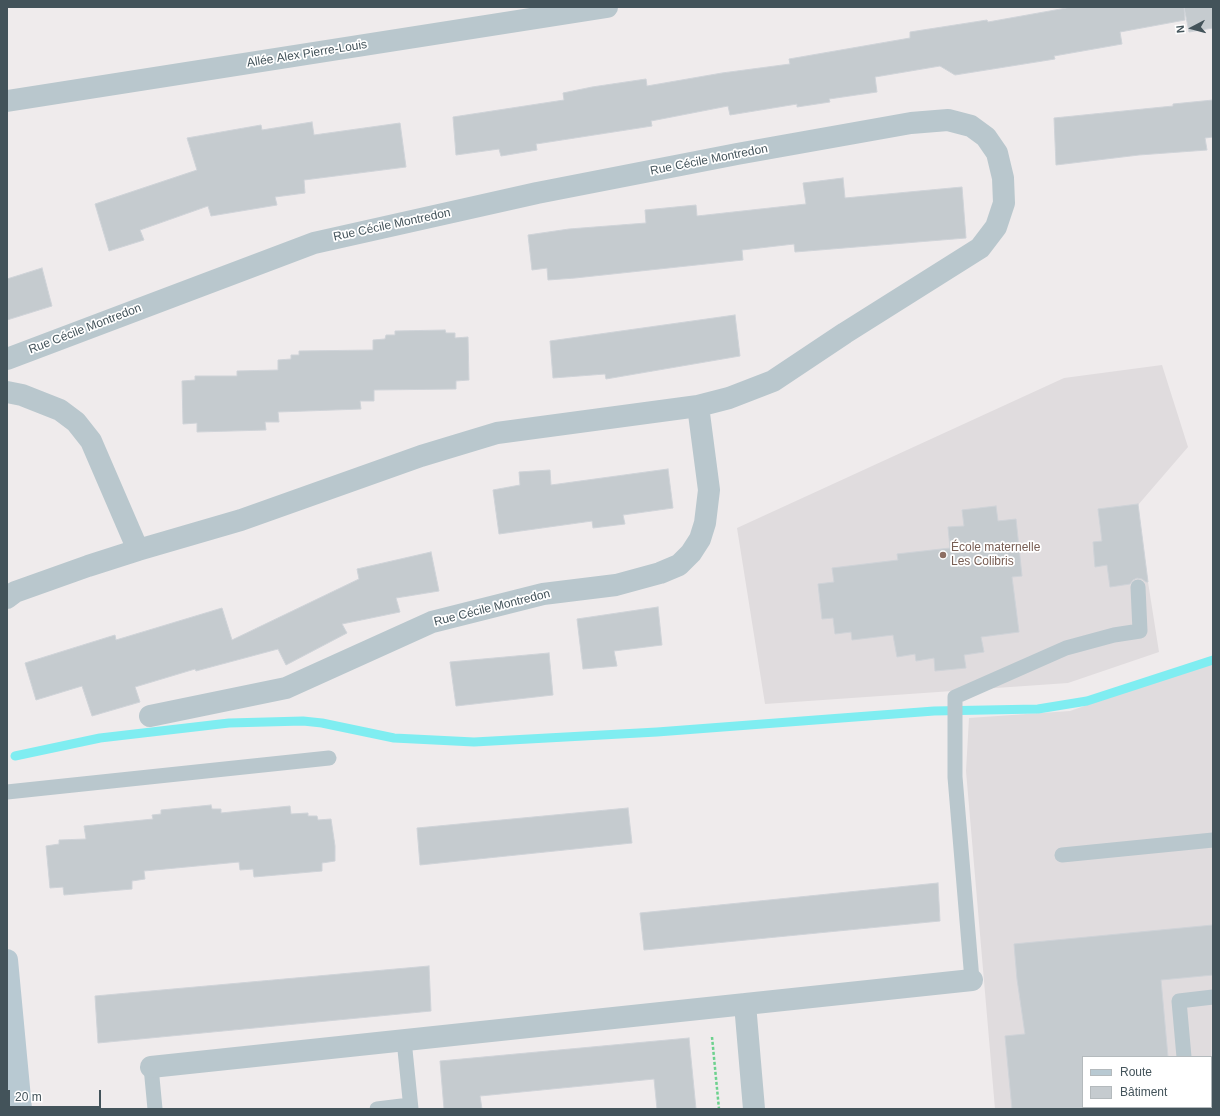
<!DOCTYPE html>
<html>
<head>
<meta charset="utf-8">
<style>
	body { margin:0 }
	#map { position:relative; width:1220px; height:1116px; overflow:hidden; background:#efebec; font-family:Arial,sans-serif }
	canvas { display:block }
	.frame { position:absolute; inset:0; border:8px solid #43535a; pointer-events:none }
	.legend { position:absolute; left:1082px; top:1056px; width:130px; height:52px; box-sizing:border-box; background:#fff; border:1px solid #b4babd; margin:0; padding:5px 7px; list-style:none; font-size:12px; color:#43535a }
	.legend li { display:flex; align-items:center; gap:8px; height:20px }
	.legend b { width:20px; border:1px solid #b4babd }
	.north { position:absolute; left:1172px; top:8px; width:40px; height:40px; -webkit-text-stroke:3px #fff; paint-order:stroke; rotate:264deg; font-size:11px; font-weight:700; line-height:16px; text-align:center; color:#43535a }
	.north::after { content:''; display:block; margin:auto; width:14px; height:18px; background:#43535a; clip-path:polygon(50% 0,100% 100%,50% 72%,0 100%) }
	.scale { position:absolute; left:8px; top:1090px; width:93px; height:18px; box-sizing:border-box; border:2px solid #43535a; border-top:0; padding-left:5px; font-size:12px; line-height:14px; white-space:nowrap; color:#43535a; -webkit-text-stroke:3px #fff; paint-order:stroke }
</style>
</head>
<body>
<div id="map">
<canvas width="1220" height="1116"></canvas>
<div class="frame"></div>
<ul class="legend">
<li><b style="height:5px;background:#b8c9d2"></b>Route</li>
<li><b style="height:11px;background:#c5cbcf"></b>Bâtiment</li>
</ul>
<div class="north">N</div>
<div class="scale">20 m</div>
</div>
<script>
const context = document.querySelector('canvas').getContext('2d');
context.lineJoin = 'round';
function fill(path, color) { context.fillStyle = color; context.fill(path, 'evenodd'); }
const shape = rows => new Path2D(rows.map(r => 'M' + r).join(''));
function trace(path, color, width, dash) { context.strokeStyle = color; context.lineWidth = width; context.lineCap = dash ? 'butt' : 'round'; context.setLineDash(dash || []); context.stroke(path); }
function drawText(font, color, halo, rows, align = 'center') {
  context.font = font + ' Arial,sans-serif'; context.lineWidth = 3.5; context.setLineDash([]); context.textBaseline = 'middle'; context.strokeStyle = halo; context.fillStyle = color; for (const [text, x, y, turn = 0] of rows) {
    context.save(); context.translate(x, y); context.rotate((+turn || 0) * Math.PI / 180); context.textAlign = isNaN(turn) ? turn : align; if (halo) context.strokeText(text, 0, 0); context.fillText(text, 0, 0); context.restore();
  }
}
fill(shape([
	[1162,365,1188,447,1138,505,1148,582,1159,652,1068,683,765,704,737,528,1064,378],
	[1213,661,1213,1109,995,1109,966,771,969,718,1070,711],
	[1083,1057,1211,1057,1211,1107,1083,1107]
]), '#e0dcde');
trace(shape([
	[15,756,100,738,229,723,303,721,322,723,394,738,474,742,657,732,934,711,1038,709,1087,701,1213,660]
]), '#7fedf1', 9);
const building = shape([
	[1072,7,1184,7,1185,20,1120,32,1122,44,1054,56,1055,59,955,75,940,66,875,77,877,92,829,99,830,102,797,107,797,104,730,115,728,106,651,121,652,126,536,144,537,150,501,156,499,149,456,155,453,117,564,100,563,93,592,87,646,79,647,86,722,73,790,64,789,59,910,38,910,32,987,20,988,22,1072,7],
	[1184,7,1213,7,1213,28,1189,32,1184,7],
	[1213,100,1213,137,1205,138,1207,150,1139,155,1056,165,1054,118,1173,106,1173,104,1213,100],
	[312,122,314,135,400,123,406,167,304,180,305,193,275,197,277,205,211,216,208,206,140,230,144,240,109,251,95,204,197,170,187,138,261,125,262,130,312,122],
	[843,178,845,198,962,187,966,238,795,252,794,244,742,250,743,260,575,278,548,280,547,268,532,270,528,235,569,229,646,223,645,210,696,205,697,216,806,204,803,183,843,178],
	[42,268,52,306,7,320,7,279,42,268],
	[735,315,740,356,606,379,605,374,553,378,550,341,735,315],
	[445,330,446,333,455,333,455,338,468,337,469,380,456,381,456,389,374,390,374,401,360,401,361,409,278,412,279,422,265,422,266,430,197,432,197,423,183,424,182,381,195,380,195,376,237,376,237,371,278,370,278,360,291,359,291,355,299,355,299,351,373,350,373,340,385,339,386,335,395,335,395,331,445,330],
	[668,469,673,508,623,515,625,524,593,528,592,521,499,534,493,490,520,485,519,472,550,470,551,485,668,469],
	[1138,504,1148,582,1146,582,1142,579,1137,578,1133,580,1130,584,1110,587,1107,565,1095,567,1093,542,1102,541,1098,509,1138,504],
	[996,506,998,521,1016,519,1022,576,1012,577,1019,632,981,637,984,652,964,655,966,668,935,671,934,658,916,661,915,654,897,657,893,635,852,640,851,632,835,634,833,618,822,619,818,584,834,582,832,568,898,560,897,554,950,548,948,527,964,526,962,510,996,506],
	[431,552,439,591,396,598,400,612,342,624,347,633,286,665,278,649,196,671,195,669,135,687,140,702,92,716,82,686,36,700,25,663,115,635,116,640,222,608,232,640,359,579,357,569,431,552],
	[658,607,662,645,614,651,617,666,583,669,577,619,658,607],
	[549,653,553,695,456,706,450,662,549,653],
	[211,805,212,809,221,809,221,813,290,806,291,814,308,813,308,816,317,816,318,820,331,819,335,846,335,861,322,863,322,871,254,877,253,869,240,870,239,862,144,871,145,879,132,881,132,889,64,895,63,887,50,888,46,846,59,844,59,840,86,839,84,826,153,819,152,815,161,814,161,810,211,805],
	[628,808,632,843,420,865,417,828,628,808],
	[938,883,940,921,644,950,640,913,938,883],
	[1213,925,1213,975,1161,980,1168,1057,1083,1057,1083,1109,1012,1109,1005,1036,1025,1034,1017,979,1014,944,1213,925],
	[429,966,431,1011,98,1043,95,996,429,966],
	[689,1038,696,1109,657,1109,654,1079,480,1096,482,1109,444,1109,440,1061,689,1038]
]);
fill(building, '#c5cbcf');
trace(building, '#cfd3d8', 1);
trace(shape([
	[712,1037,719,1109]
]), '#6cd18d', 2.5, [3, 2]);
trace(shape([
	[7,792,329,758],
	[1062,855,1213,840],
	[972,980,955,777,955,697,1066,648,1114,635,1140,631,1138,587],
	[404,1040,411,1109],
	[1184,1057,1179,1001,1213,997],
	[151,1067,155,1109],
	[1189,1107,1189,1109],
	[377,1109,410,1105]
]), '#b9c7cd', 15);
trace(shape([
	[7,101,607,7],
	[7,359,314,243,537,193,737,154,911,123,948,120,971,126,986,137,997,153,1003,178,1004,203,996,227,980,248,845,333,773,381,729,398,698,406,497,433,421,456,241,520,138,550,88,566,15,592,7,598],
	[7,392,22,395,60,410,76,422,91,441,138,550],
	[150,716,286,688,432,622,543,594,616,585,660,573,679,565,691,553,700,539,705,523,709,490,698,406],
	[745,1004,754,1109],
	[151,1067,972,980]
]), '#b9c7cd', 22);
trace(shape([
	[7,960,21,1109]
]), '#b8c9d2', 22);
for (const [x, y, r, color] of [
	[943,555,4,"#8d6e63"]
]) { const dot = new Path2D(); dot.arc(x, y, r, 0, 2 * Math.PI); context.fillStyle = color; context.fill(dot); trace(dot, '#fff', 1.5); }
drawText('12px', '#43535a', '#fff', [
	["Allée Alex Pierre-Louis",307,54,-9],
	["Rue Cécile Montredon",709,160,-11],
	["Rue Cécile Montredon",392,225,-12],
	["Rue Cécile Montredon",85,329,-21],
	["Rue Cécile Montredon",492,608,-14]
]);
drawText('12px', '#785e54', '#fff', [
	["École maternelle",951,548],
	["Les Colibris",951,562]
], 'left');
</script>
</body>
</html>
